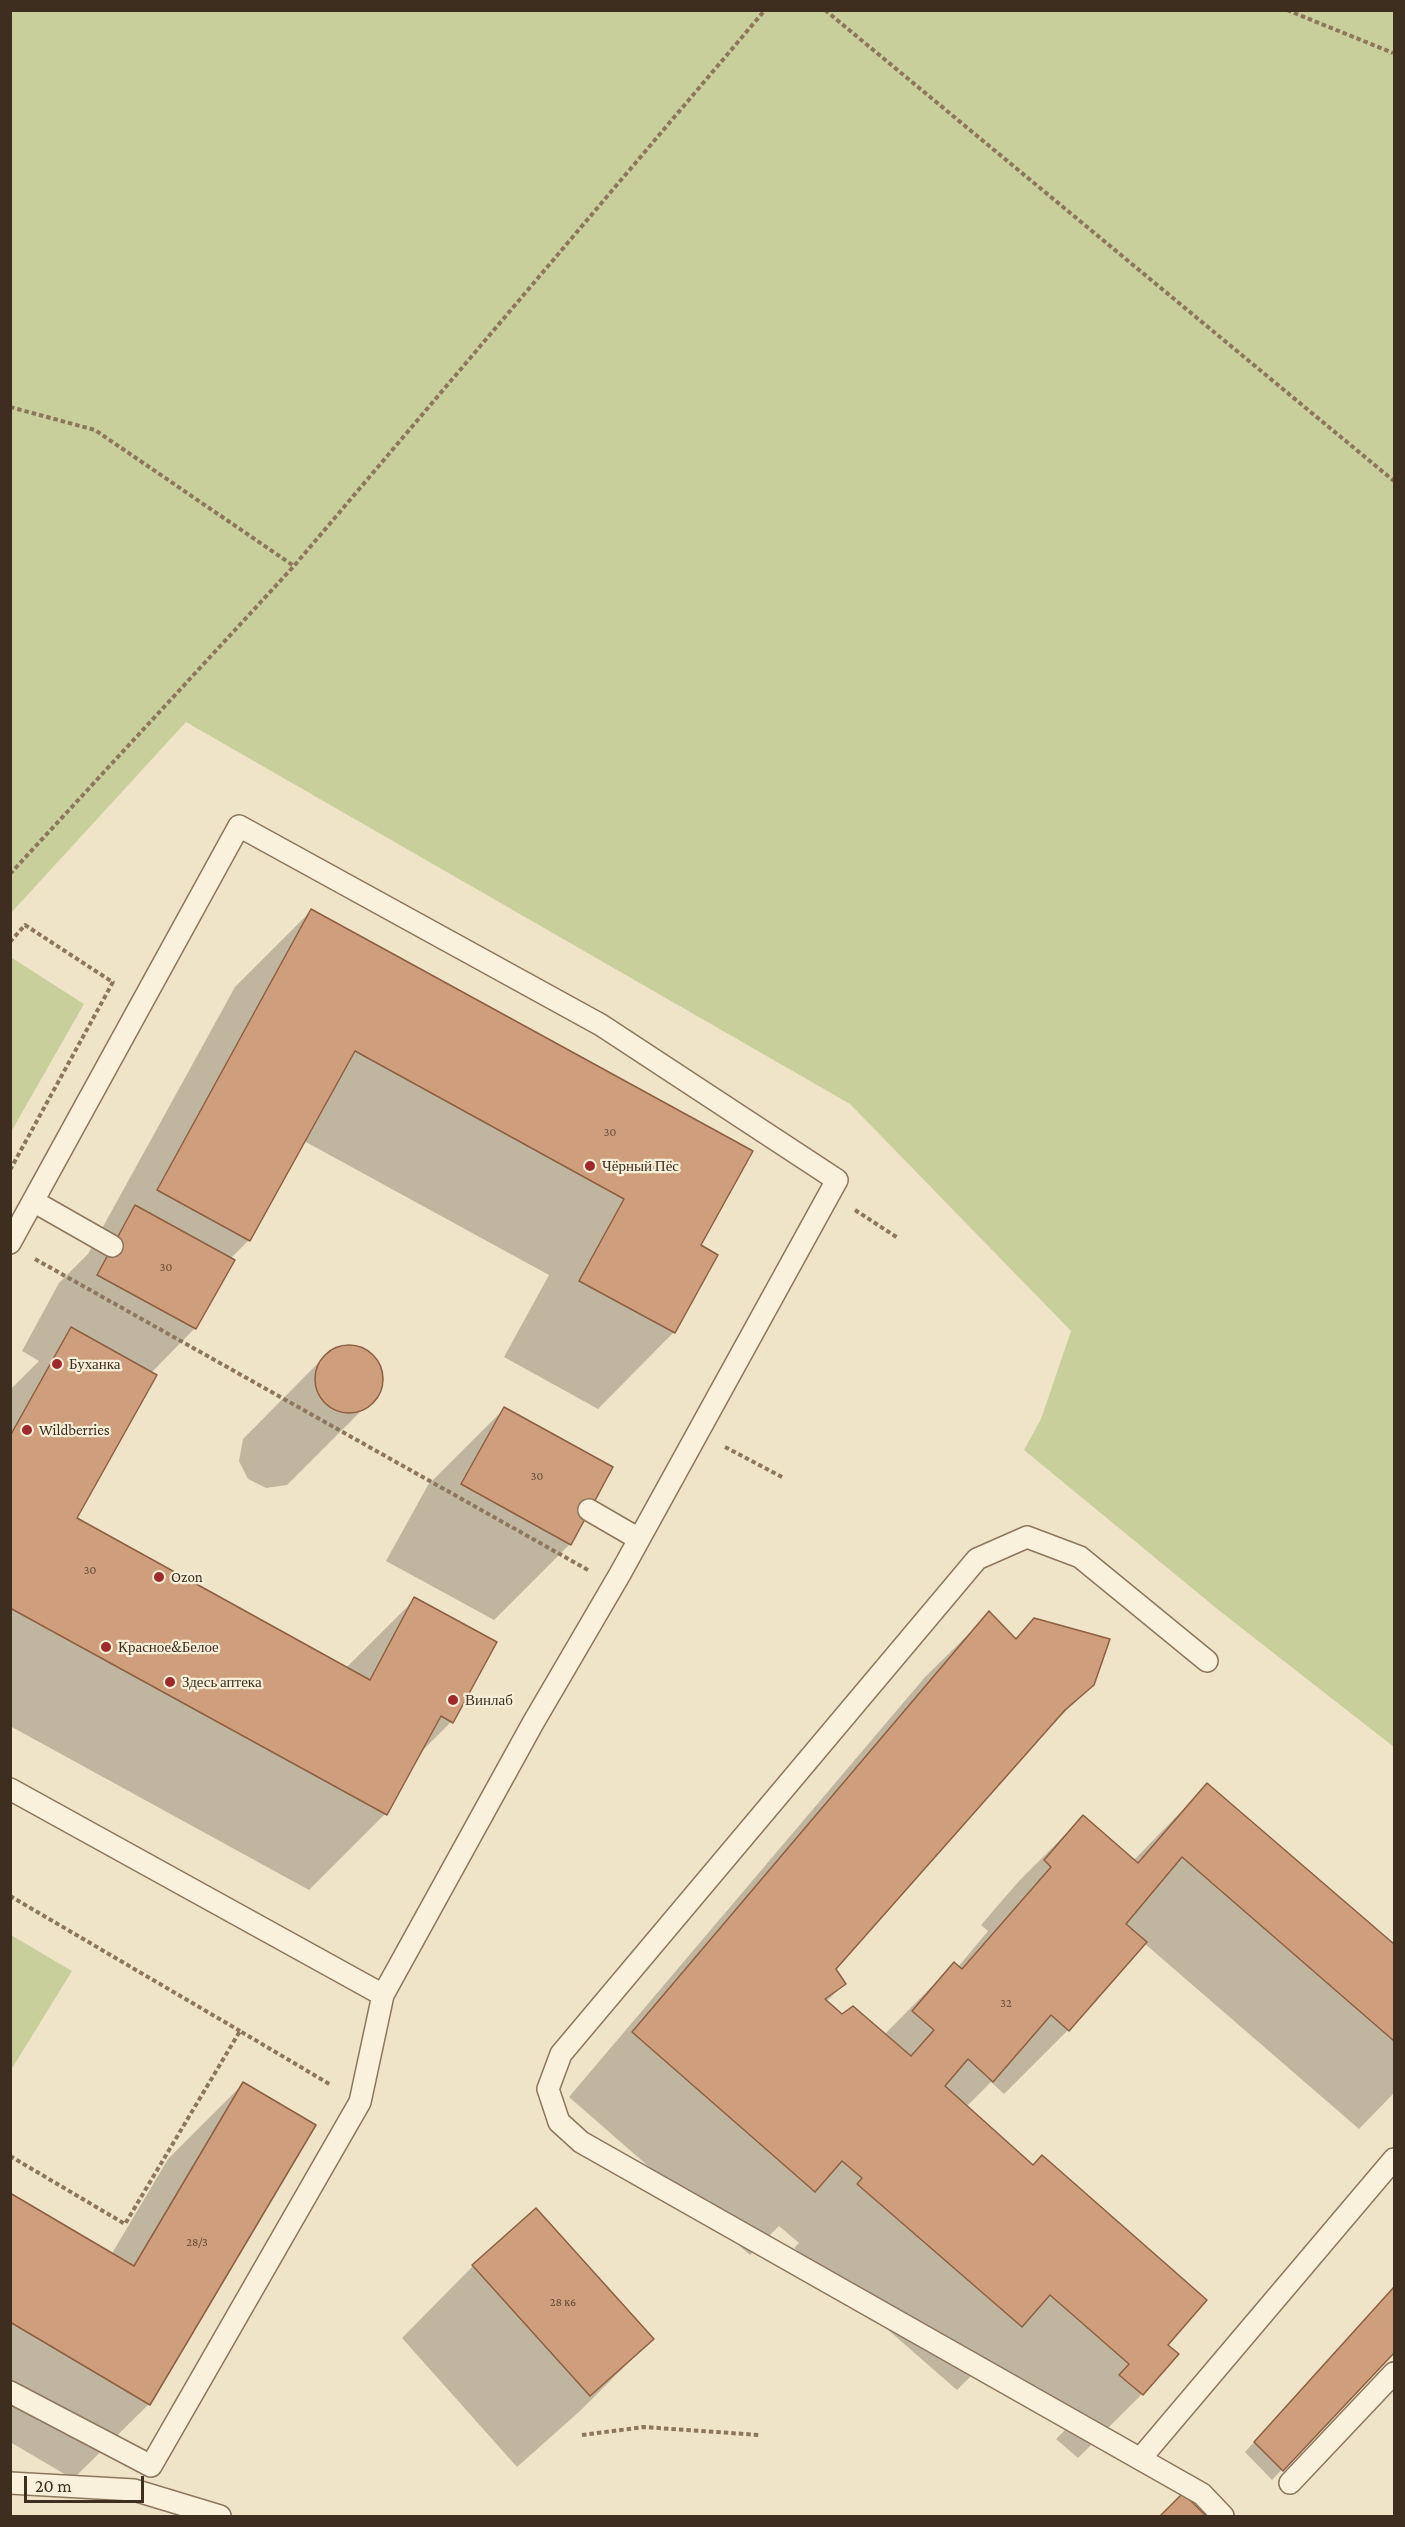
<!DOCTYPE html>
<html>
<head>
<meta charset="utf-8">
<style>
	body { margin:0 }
	#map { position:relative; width:1405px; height:2527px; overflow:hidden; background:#f0e4c8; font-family:"Crimson Pro",serif }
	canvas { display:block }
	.frame { position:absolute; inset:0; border:12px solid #3d2e20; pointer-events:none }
	.scale { position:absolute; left:24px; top:2476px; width:120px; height:27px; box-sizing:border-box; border:3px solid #3d2e20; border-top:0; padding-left:8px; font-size:18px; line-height:21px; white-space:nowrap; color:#3d2e20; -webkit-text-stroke:4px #f7eed8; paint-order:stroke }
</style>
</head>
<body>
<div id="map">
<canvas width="1405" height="2527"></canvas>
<div class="frame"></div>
<div class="scale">20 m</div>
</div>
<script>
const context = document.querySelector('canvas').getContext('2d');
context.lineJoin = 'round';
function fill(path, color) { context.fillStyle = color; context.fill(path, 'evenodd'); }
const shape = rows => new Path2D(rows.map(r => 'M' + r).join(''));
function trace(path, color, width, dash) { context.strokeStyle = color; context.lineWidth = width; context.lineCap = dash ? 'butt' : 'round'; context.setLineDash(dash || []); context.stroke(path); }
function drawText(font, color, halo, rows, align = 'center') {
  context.font = font + ' "Crimson Pro",serif'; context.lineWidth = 4.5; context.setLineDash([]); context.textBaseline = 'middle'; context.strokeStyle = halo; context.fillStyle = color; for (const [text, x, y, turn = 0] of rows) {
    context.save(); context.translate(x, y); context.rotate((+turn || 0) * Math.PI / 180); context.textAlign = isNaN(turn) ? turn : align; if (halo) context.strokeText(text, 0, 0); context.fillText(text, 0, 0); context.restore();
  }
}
fill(shape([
	[11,10,1394,11,1394,1747,1221,1612,1024,1450,1041,1419,1071,1331,850,1104,186,722,11,913],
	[12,958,84,1004,11,1132,10,960],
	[11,1935,72,1971,11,2070]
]), '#c9cf9b');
fill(shape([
	[311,911,699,1246,716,1256,674,1332,598,1409,504,1357,549,1275,304,1141,249,1240,230,1259,195,1328,151,1373,75,1519,346,1668,415,1599,451,1722,418,1755,385,1814,309,1890,10,1726,10,1390,39,1361,22,1351,59,1283,88,1254,235,987],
	[349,1345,361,1348,370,1354,377,1362,381,1373,378,1394,287,1485,266,1488,248,1479,239,1461,243,1439,328,1353,338,1348],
	[504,1409,570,1544,494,1620,386,1561,428,1485],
	[989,1614,1014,1640,1034,1620,1092,1685,1034,1743,834,1969,844,1984,826,2002,842,2016,884,2035,954,1964,958,1967,988,1931,981,1925,1019,1881,1083,1817,1133,1861,1207,1785,1394,1946,1394,2093,1359,2129,1144,1943,1068,2030,1004,2094,991,2082,966,2107,1166,2345,1177,2354,1142,2394,1078,2458,1056,2439,1066,2429,987,2360,957,2390,794,2248,799,2243,779,2226,750,2255,569,2097,925,1677],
	[243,2084,149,2404,73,2479,10,2442,10,2195,111,2255,168,2159],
	[473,2266,652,2339,580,2411,517,2467,402,2338],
	[1394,2288,1394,2351,1272,2480,1245,2452],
	[1183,2496,1204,2516,1162,2516]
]), '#0003');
const building = shape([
	[311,909,753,1151,701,1245,718,1255,675,1333,579,1281,624,1199,355,1051,250,1241,157,1190,311,909],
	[135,1205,235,1260,196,1329,97,1275,135,1205],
	[71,1327,157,1375,77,1518,370,1680,414,1597,497,1642,453,1723,441,1716,387,1815,10,1608,10,1436,71,1327],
	'315 1379a34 34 0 1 1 68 0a34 34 0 1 1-68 0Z',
	[504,1407,613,1467,571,1545,461,1484,504,1407],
	[989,1611,1016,1639,1034,1618,1110,1639,1094,1685,1065,1710,836,1969,846,1984,825,1999,842,2014,853,2006,911,2056,934,2030,912,2011,954,1962,962,1969,1051,1867,1044,1860,1083,1815,1138,1863,1207,1783,1394,1944,1394,2041,1182,1857,1126,1924,1147,1942,1069,2031,1051,2015,993,2082,968,2059,945,2086,1033,2165,1042,2155,1207,2300,1168,2345,1179,2354,1143,2395,1119,2375,1129,2364,1050,2295,1022,2327,857,2184,862,2178,842,2161,815,2192,632,2032,989,1611],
	[243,2082,316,2125,150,2405,10,2322,10,2193,134,2266,243,2082],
	[536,2208,654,2339,590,2396,472,2265,536,2208],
	[1394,2287,1394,2353,1283,2471,1254,2442,1394,2287],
	[1183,2493,1206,2516,1160,2516,1183,2493]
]);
fill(building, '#cf9f7d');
trace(building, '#8d5f41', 1.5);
const service = shape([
	[33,1201,112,1246],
	[10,1243,239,826,601,1025,837,1180,620,1574,533,1723,383,1995,10,1789],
	[589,1510,639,1539],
	[1207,1661,1080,1557,1027,1537,977,1559,561,2054,548,2089,559,2122,581,2142,1202,2494,1223,2516],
	[10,2392,151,2466,360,2102,383,1995],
	[1140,2459,1394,2159],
	[10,2483,134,2490,220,2516],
	[1290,2483,1394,2373]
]);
trace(service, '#8d765c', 24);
trace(shape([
	[825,10,1394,481],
	[1287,10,1393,53],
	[10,407,95,430,294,566],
	[10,874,294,566,765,10],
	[10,942,25,925,114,983],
	[10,1170,113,982],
	[855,1210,898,1238],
	[35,1259,588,1570],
	[725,1447,784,1478],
	[10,1896,240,2031],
	[10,2156,125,2224,240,2031,331,2085],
	[582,2435,644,2427,759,2435]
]), '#8d765c', 4, [4.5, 3]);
trace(service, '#faf1dc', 21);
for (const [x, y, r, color] of [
	[590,1166,6,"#9e2a2b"],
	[57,1364,6,"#9e2a2b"],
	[27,1430,6,"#9e2a2b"],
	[159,1577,6,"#9e2a2b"],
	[106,1647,6,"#9e2a2b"],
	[170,1682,6,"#9e2a2b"],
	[453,1700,6,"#9e2a2b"]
]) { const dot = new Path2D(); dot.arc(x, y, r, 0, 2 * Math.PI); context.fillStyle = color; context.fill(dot); trace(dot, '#f7eed8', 2); }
drawText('12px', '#624a37', null, [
	["30",610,1132],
	["30",166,1267],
	["30",537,1476],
	["30",90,1570],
	["32",1006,2003],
	["28/3",197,2242],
	["28 к6",563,2302]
]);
drawText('15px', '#3d2e20', '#f7eed8', [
	["Чёрный Пёс",602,1166],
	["Буханка",69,1364],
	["Wildberries",39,1430],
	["Ozon",171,1577],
	["Красное&Белое",118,1647],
	["Здесь аптека",182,1682],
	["Винлаб",465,1700]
], 'left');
</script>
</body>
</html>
